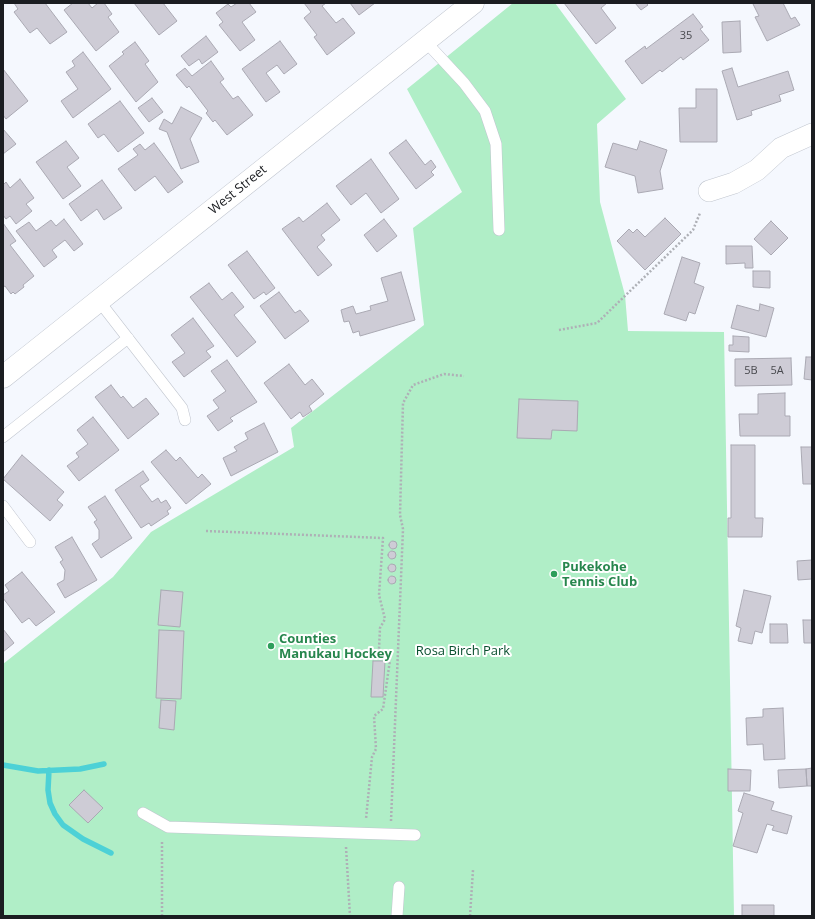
<!DOCTYPE html>
<html>
<head>
<meta charset="utf-8">
<style>
	body { margin:0 }
	#map { position:relative; width:815px; height:919px; overflow:hidden; background:#f5f8fe; font-family:"Open Sans",sans-serif }
	canvas { display:block }
	.frame { position:absolute; inset:0; border:4px solid #1b1d21; pointer-events:none }
</style>
</head>
<body>
<div id="map">
<canvas width="815" height="919"></canvas>
<div class="frame"></div>
</div>
<script>
const context = document.querySelector('canvas').getContext('2d');
context.lineJoin = 'round';
function fill(path, color) { context.fillStyle = color; context.fill(path, 'evenodd'); }
const shape = rows => new Path2D(rows.map(r => 'M' + r).join(''));
function trace(path, color, width, dash) { context.strokeStyle = color; context.lineWidth = width; context.lineCap = dash ? 'butt' : 'round'; context.setLineDash(dash || []); context.stroke(path); }
function drawText(font, color, halo, rows, align = 'center') {
  context.font = font + ' "Open Sans",sans-serif'; context.lineWidth = 4; context.setLineDash([]); context.textBaseline = 'middle'; context.strokeStyle = halo; context.fillStyle = color; for (const [text, x, y, turn = 0] of rows) {
    context.save(); context.translate(x, y); context.rotate((+turn || 0) * Math.PI / 180); context.textAlign = isNaN(turn) ? turn : align; if (halo) context.strokeText(text, 0, 0); context.fillText(text, 0, 0); context.restore();
  }
}
fill(shape([
	[513,3,555,3,626,99,597,124,600,202,625,295,628,331,724,332,734,916,3,916,3,664,113,577,151,532,294,447,291,428,424,325,413,228,462,192,407,89]
]), '#b0eec7');
trace(shape([
	[3,765,38,771,80,769,104,764],
	[49,770,48,790,50,803,55,814,63,825,83,839,111,853]
]), '#4dd1d6', 5.5);
const building = shape([
	[14,3,45,3,67,32,50,44,37,28,30,33,14,12,18,9,14,3],
	[73,3,88,3,92,8,98,3,104,3,112,14,108,17,119,32,96,51,64,10,73,3],
	[134,3,163,3,177,21,159,35,134,3],
	[237,3,249,3,256,12,242,22,255,40,240,51,219,25,223,22,216,13,228,4,231,7,237,3],
	[304,3,326,3,322,6,336,23,343,18,355,33,327,55,314,37,317,35,304,18,311,12,304,3],
	[350,3,375,3,359,15,350,3],
	[564,3,607,3,601,8,616,28,596,44,564,3],
	[635,3,646,3,648,5,641,10,635,3],
	[756,3,783,3,791,19,795,17,800,25,767,41,755,17,759,16,753,4,756,3],
	[693,14,703,27,700,29,709,40,683,60,681,57,662,72,660,70,642,84,625,61,645,46,646,49,693,14],
	[740,21,741,52,723,53,722,22,740,21],
	[206,36,218,52,202,64,199,59,189,66,181,56,206,36],
	[280,41,297,64,284,74,277,65,266,73,280,92,266,102,242,69,280,41],
	[135,42,149,61,145,64,158,82,136,102,109,66,124,54,122,52,135,42],
	[83,52,111,89,73,118,61,101,78,89,66,72,75,66,72,61,83,52],
	[211,61,224,79,220,82,233,99,238,96,253,115,227,135,215,120,213,122,206,113,208,111,189,86,187,88,176,75,185,68,192,76,211,61],
	[732,68,738,87,788,71,794,90,779,95,781,101,751,111,752,115,737,120,722,71,732,68],
	[3,69,28,101,6,119,3,115,3,69],
	[696,89,717,89,717,142,680,142,679,108,696,108,696,89],
	[152,98,163,112,149,122,138,108,152,98],
	[120,101,144,133,118,152,104,134,98,138,88,124,120,101],
	[181,107,202,118,190,139,199,162,181,169,167,132,159,129,164,119,172,124,181,107],
	[3,129,16,144,3,154,3,129],
	[406,140,425,165,431,160,436,167,431,172,434,175,416,189,389,153,406,140],
	[66,141,79,158,67,167,81,186,63,199,36,162,66,141],
	[640,141,667,150,660,171,663,189,638,193,635,176,605,167,613,143,637,150,640,141],
	[154,143,183,182,168,193,155,176,135,191,118,169,138,155,133,149,140,144,145,150,154,143],
	[371,159,399,199,381,213,366,193,351,205,336,186,371,159],
	[20,179,34,198,26,204,32,211,16,224,10,216,6,219,3,215,3,185,6,182,10,188,20,179],
	[102,180,122,208,104,220,97,209,81,221,69,204,102,180],
	[327,203,340,220,321,235,325,240,317,247,332,265,318,276,282,229,299,217,303,222,327,203],
	[665,218,681,234,645,270,617,241,629,229,633,233,637,229,645,237,665,218],
	[64,219,83,244,74,251,65,240,52,250,57,257,44,267,16,231,29,222,36,231,51,220,56,226,64,219],
	[384,219,397,236,377,252,364,235,384,219],
	[771,221,788,238,771,255,754,239,771,221],
	[3,223,16,241,10,245,34,276,23,285,24,287,15,294,13,292,11,294,5,286,3,287,3,223],
	[726,246,752,246,753,268,745,268,745,263,726,264,726,246],
	[247,251,275,288,266,295,264,292,254,299,228,265,247,251],
	[682,257,700,263,694,283,704,287,695,314,689,312,686,321,664,314,682,257],
	[753,271,770,271,770,288,753,287,753,271],
	[401,272,415,320,360,336,359,331,353,333,349,321,344,322,341,310,353,306,356,314,371,310,370,306,388,301,381,278,401,272],
	[209,283,222,300,232,292,244,307,234,315,256,342,237,357,190,297,209,283],
	[279,292,295,313,300,310,309,321,285,339,260,306,279,292],
	[760,304,774,308,766,337,731,328,737,305,759,311,760,304],
	[193,318,214,346,206,351,211,357,184,377,172,362,185,353,171,335,193,318],
	[733,336,749,337,749,352,729,351,729,345,733,345,733,336],
	[806,357,812,357,812,380,804,379,806,357],
	[791,358,792,385,735,386,735,359,791,358],
	[227,360,257,402,230,418,233,421,218,431,207,416,219,408,213,400,226,391,211,371,227,360],
	[289,364,305,385,312,379,324,394,309,406,312,411,303,417,300,412,291,419,264,383,289,364],
	[111,385,121,398,123,396,133,408,146,398,159,414,128,439,95,397,111,385],
	[785,393,785,416,790,416,790,436,740,436,739,414,758,414,758,394,785,393],
	[519,399,578,401,577,431,552,430,551,439,517,438,519,399],
	[93,417,119,450,79,481,67,466,79,457,76,453,88,444,77,430,93,417],
	[264,423,278,452,231,476,223,458,237,451,234,447,248,439,245,433,264,423],
	[731,445,755,445,755,518,763,518,762,537,728,537,728,518,731,518,731,445],
	[801,447,812,447,812,484,803,484,801,447],
	[166,450,176,461,180,457,198,478,202,474,211,484,186,504,151,462,166,450],
	[22,455,64,492,57,500,63,505,50,521,3,479,22,455],
	[143,471,149,480,140,486,152,502,158,498,161,503,166,500,171,508,167,511,169,514,151,526,149,523,141,528,115,490,143,471],
	[105,496,132,538,101,558,92,544,99,539,99,530,94,522,97,520,88,507,105,496],
	[72,537,97,580,65,598,57,584,64,580,65,570,60,562,63,560,55,547,72,537],
	'389 545a4 4 0 1 1 8 0a4 4 0 1 1-8 0Z',
	'388 555a4 4 0 1 1 8 0a4 4 0 1 1-8 0Z',
	[812,560,812,579,798,580,797,561,812,560],
	'388 568a4 4 0 1 1 8 0a4 4 0 1 1-8 0Z',
	[22,572,55,612,36,626,29,618,22,623,3,598,3,595,9,591,5,585,22,572],
	'388 580a4 4 0 1 1 8 0a4 4 0 1 1-8 0Z',
	[161,590,183,592,180,627,158,625,161,590],
	[744,590,771,596,762,633,755,631,752,644,738,641,741,628,736,626,744,590],
	[803,620,812,620,812,643,804,643,803,620],
	[770,624,787,624,788,643,770,643,770,624],
	[3,629,14,643,3,652,3,629],
	[159,630,184,631,181,699,156,698,159,630],
	[373,661,385,661,383,697,371,697,373,661],
	[161,700,176,701,174,730,159,728,161,700],
	[783,708,785,759,764,760,763,744,747,745,746,718,763,717,763,709,783,708],
	[812,768,812,786,807,786,806,769,812,768],
	[728,769,751,770,750,791,728,791,728,769],
	[806,769,807,786,779,788,778,770,806,769],
	[84,790,103,808,88,823,69,805,84,790],
	[744,793,774,802,771,810,792,816,787,834,772,830,774,826,767,824,757,853,733,846,743,813,738,811,744,793],
	[742,905,774,905,774,916,742,916,742,905]
]);
fill(building, '#ceccd6');
trace(building, '#aaa9b3', 1);
const lane = shape([
	[425,41,464,83,485,111,496,144,499,230],
	[99,301,182,408,185,420],
	[3,437,128,338],
	[3,506,30,542],
	[143,813,168,827,415,835],
	[397,916,399,887]
]);
const street = shape([
	[709,191,734,183,757,170,781,148,812,134]
]);
const secondary = shape([
	[3,377,473,3]
]);
trace(lane, '#c1c6cf', 12);
trace(street, '#c1c6cf', 22);
trace(secondary, '#c1c6cf', 23);
trace(shape([
	[559,330,597,323,693,230,700,213],
	[206,531,383,538,379,595,385,619,380,628,379,649,390,660,383,709,374,716,376,749,372,757,366,819],
	[391,821,403,529,400,515,403,403,413,385,444,374,464,376],
	[346,847,350,916],
	[162,916,162,841],
	[470,916,473,870]
]), '#aeb0b6', 2.5, [2, 2]);
trace(lane, '#fff', 11);
trace(street, '#fff', 21);
trace(secondary, '#fff', 22);
for (const [x, y, r, color] of [
	[554,574,4,"#2e9e5b"],
	[271,646,4,"#2e9e5b"]
]) { const dot = new Path2D(); dot.arc(x, y, r, 0, 2 * Math.PI); context.fillStyle = color; context.fill(dot); trace(dot, '#fff', 1.5); }
drawText('11px', '#48494e', null, [
	["35",686,36],
	["5B",751,371],
	["5A",777,371]
]);
drawText('13px', '#1b1d21', '#fff', [
	["West Street",238,190,-39]
]);
drawText('bold 13px', '#27864d', '#fff', [
	["Pukekohe",562,567],
	["Tennis Club",562,582],
	["Counties",279,639],
	["Manukau Hockey",279,654]
], 'left');
drawText('13px', '#094f2f', '#fff', [
	["Rosa Birch Park",463,651]
]);
</script>
</body>
</html>
